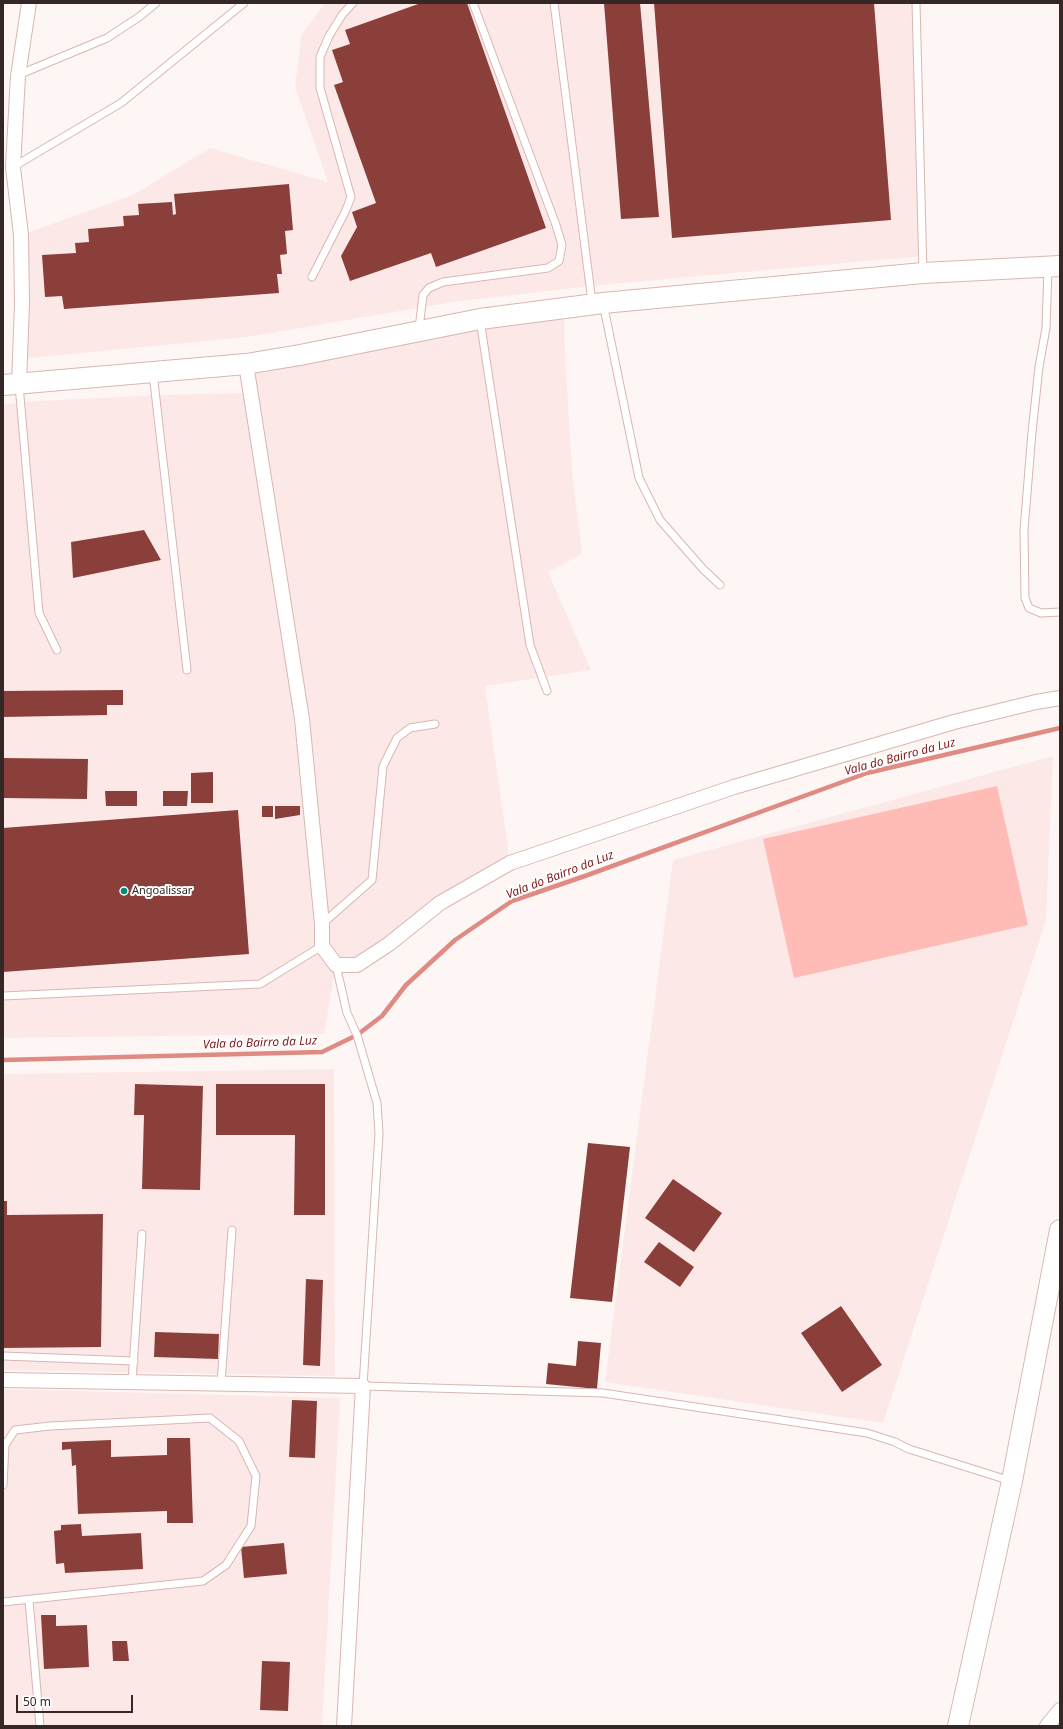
<!DOCTYPE html>
<html>
<head>
<meta charset="utf-8">
<style>
	body { margin:0 }
	#map { position:relative; width:1063px; height:1729px; overflow:hidden; background:#fdf6f5; font-family:"Noto Sans",sans-serif }
	canvas { display:block }
	.frame { position:absolute; inset:0; border:4px solid #352726; pointer-events:none }
	.scale { position:absolute; left:16px; top:1695px; width:117px; height:18px; box-sizing:border-box; border:2px solid #352726; border-top:0; padding-left:5px; font-size:12px; line-height:14px; white-space:nowrap; color:#352726; -webkit-text-stroke:3px #fff; paint-order:stroke }
</style>
</head>
<body>
<div id="map">
<canvas width="1063" height="1729"></canvas>
<div class="frame"></div>
<div class="scale">50 m</div>
</div>
<script>
const context = document.querySelector('canvas').getContext('2d');
context.lineJoin = 'round';
function fill(path, color) { context.fillStyle = color; context.fill(path, 'evenodd'); }
const shape = rows => new Path2D(rows.map(r => 'M' + r).join(''));
function trace(path, color, width, dash) { context.strokeStyle = color; context.lineWidth = width; context.lineCap = dash ? 'butt' : 'round'; context.setLineDash(dash || []); context.stroke(path); }
function drawText(font, color, halo, rows, align = 'center') {
  context.font = font + ' "Noto Sans",sans-serif'; context.lineWidth = 4; context.setLineDash([]); context.textBaseline = 'middle'; context.strokeStyle = halo; context.fillStyle = color; for (const [text, x, y, turn = 0] of rows) {
    context.save(); context.translate(x, y); context.rotate((+turn || 0) * Math.PI / 180); context.textAlign = isNaN(turn) ? turn : align; if (halo) context.strokeText(text, 0, 0); context.fillText(text, 0, 0); context.restore();
  }
}
fill(shape([
	[325,3,916,3,923,256,590,286,453,302,247,337,20,359,21,235,133,195,210,148,328,182,295,87,302,34],
	[564,308,565,351,572,472,582,554,548,572,591,670,485,686,510,863,357,965,336,965,324,1034,3,1038,3,405,20,402,156,395,250,393,246,364],
	[1053,756,1046,920,883,1423,605,1382,673,860],
	[334,1069,335,1376,3,1370,3,1074],
	[3,1389,340,1398,322,1726,3,1726]
]), '#fce9e7');
fill(shape([
	[997,786,1028,925,794,978,763,839]
]), '#ffbbb5');
trace(shape([
	[3,1060,322,1052,357,1035,382,1016,406,985,455,940,512,901,585,876,867,773,1060,728]
]), '#df8b84', 4.5);
fill(shape([
	[421,3,467,3,546,228,436,267,431,253,350,281,341,256,357,227,352,212,376,203,334,85,343,82,332,50,350,44,345,30],
	[604,3,640,3,659,217,621,219],
	[654,3,874,3,891,220,672,238],
	[289,184,293,230,285,231,287,254,280,255,282,274,277,274,279,293,64,309,62,296,45,297,42,255,76,253,75,243,89,242,88,229,124,226,123,216,139,215,138,204,172,202,173,215,176,214,174,194],
	[144,530,161,560,73,578,71,542],
	[123,690,123,705,107,705,107,715,3,717,3,691],
	[3,758,88,759,87,799,3,798],
	[213,772,213,803,191,803,191,773],
	[105,791,137,791,137,806,106,806],
	[163,791,188,791,187,806,163,806],
	[262,806,273,806,273,817,262,817],
	[275,806,300,806,300,815,275,819],
	[238,810,249,954,3,972,3,828],
	[135,1084,203,1086,200,1190,142,1189,144,1115,134,1115],
	[216,1084,325,1084,325,1215,294,1215,295,1135,216,1135],
	[588,1143,630,1147,612,1302,570,1298],
	[673,1179,722,1213,694,1252,645,1218],
	[3,1201,7,1201,7,1215,103,1214,101,1347,3,1348],
	[659,1242,694,1267,680,1287,644,1262],
	[306,1279,323,1280,320,1366,303,1365],
	[841,1306,882,1365,842,1392,801,1333],
	[155,1332,219,1334,218,1359,154,1357],
	[578,1341,601,1343,597,1389,546,1384,548,1363,576,1366],
	[292,1400,317,1401,315,1458,289,1457],
	[167,1438,190,1438,193,1523,167,1523,167,1511,78,1514,76,1465,72,1466,71,1449,62,1450,62,1442,111,1440,111,1457,167,1455],
	[81,1524,82,1536,141,1533,143,1569,65,1573,64,1563,56,1564,54,1531,61,1530,61,1525],
	[284,1543,287,1574,244,1578,241,1547],
	[41,1615,56,1615,56,1626,87,1625,89,1667,44,1669],
	[112,1641,127,1641,129,1661,113,1661],
	[262,1661,290,1662,288,1711,260,1710]
]), '#8b3f3b');
const lane = shape([
	[554,3,592,302],
	[916,3,923,272],
	[18,75,107,38,139,17,156,3],
	[13,167,121,103,244,3],
	[1048,269,1046,328,1039,367,1032,432,1024,530,1025,598,1029,608,1041,613,1060,612],
	[312,277,346,210,351,197,320,88,320,57,329,36,342,15,353,3],
	[603,303,639,478,660,520,703,569,720,585],
	[480,320,530,645,547,691],
	[419,329,423,295,429,288,443,282,548,268,559,261,562,245,556,225,473,3],
	[153,373,187,670],
	[19,385,39,613,57,650],
	[322,924,372,880,383,766,397,738,410,728,435,724],
	[336,965,347,1013,357,1035,377,1103,379,1134,363,1386,603,1393,867,1433,895,1442,909,1449,1011,1481],
	[3,996,260,984,322,946],
	[3,1356,134,1361],
	[132,1382,142,1234],
	[221,1383,232,1230],
	[29,1600,40,1726],
	[3,1602,203,1581,226,1565,251,1526,256,1476,239,1441,210,1418,50,1426,15,1430,5,1445,3,1485]
]);
const street = shape([
	[246,364,302,719,322,924,322,946,336,965,357,965,389,944,440,903,510,863,734,787,954,722,1036,702,1060,698],
	[19,384,22,304,21,235,13,167,18,76,29,3],
	[3,1380,363,1386,344,1726],
	[1047,1726,1060,1710]
]);
const secondary = shape([
	[3,385,246,364,300,355,480,319,603,303,923,273,1060,266],
	[958,1726,1012,1481,1060,1230]
]);
trace(lane, '#d9b6b2', 9);
trace(street, '#d9b6b2', 16);
trace(secondary, '#d9b6b2', 22);
trace(lane, '#fff', 7);
trace(street, '#fff', 14);
trace(secondary, '#fff', 20);
for (const [x, y, r, color] of [
	[124,891,4,"#008c74"]
]) { const dot = new Path2D(); dot.arc(x, y, r, 0, 2 * Math.PI); context.fillStyle = color; context.fill(dot); trace(dot, '#fff', 1.5); }
drawText('11px', '#352726', '#fff', [
	["Angoalissar",132,891]
], 'left');
drawText('italic 12px', '#821f20', '#fff', [
	["Vala do Bairro da Luz",900,757,-15],
	["Vala do Bairro da Luz",560,875,-21],
	["Vala do Bairro da Luz",260,1043,-2]
]);
</script>
</body>
</html>
